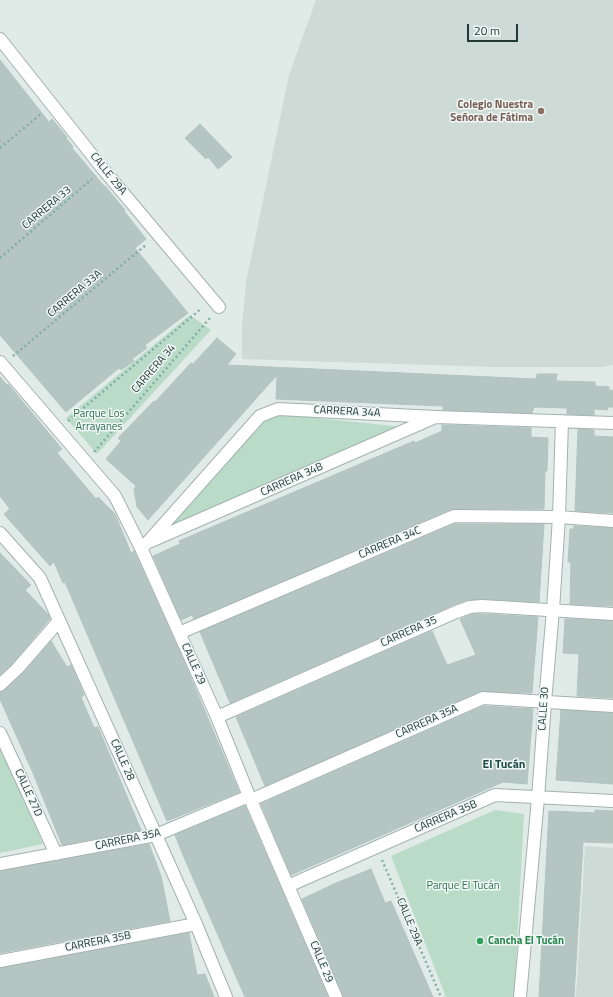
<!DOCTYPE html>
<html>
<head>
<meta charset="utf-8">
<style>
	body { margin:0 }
	#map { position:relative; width:613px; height:997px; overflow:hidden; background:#e0ebe7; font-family:"Titillium Web",sans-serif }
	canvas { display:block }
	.scale { position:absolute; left:467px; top:24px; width:51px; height:18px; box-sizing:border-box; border:2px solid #213a37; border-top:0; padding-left:5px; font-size:12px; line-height:14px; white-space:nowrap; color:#213a37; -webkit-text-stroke:3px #f0f7f5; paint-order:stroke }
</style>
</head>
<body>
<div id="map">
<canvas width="613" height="997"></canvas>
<div class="scale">20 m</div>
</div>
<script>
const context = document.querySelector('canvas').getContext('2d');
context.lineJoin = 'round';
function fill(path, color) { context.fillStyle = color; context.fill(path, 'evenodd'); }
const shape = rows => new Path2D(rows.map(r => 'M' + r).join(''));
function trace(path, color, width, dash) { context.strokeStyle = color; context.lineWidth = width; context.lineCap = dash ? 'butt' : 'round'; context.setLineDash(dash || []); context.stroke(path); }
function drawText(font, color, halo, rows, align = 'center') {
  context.font = font + ' "Titillium Web",sans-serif'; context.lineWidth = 3; context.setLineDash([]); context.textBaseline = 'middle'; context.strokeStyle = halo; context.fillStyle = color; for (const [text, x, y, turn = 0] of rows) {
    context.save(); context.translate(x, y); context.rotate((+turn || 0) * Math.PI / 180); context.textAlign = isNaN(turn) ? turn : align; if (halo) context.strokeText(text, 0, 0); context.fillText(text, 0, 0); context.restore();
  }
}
fill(shape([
	[316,0,613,0,613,365,602,367,493,367,242,359,242,327,246,282,289,75],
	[585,846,613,848,613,997,576,997]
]), '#cedad6');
fill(shape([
	[190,315,211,330,97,454,66,418],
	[279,414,403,427,166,531,165,528,263,421],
	[0,746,43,844,0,853],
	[495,810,524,814,514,997,446,997,391,856]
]), '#b9dbc7');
const building = shape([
	[0,60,49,122,52,119,67,137,66,138,73,147,72,148,104,186,105,186,125,210,124,211,146,239,135,248,188,313,145,345,147,348,132,359,134,361,121,370,119,368,66,412,0,335,0,60],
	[200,124,232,157,218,169,208,157,206,159,185,138,200,124],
	[217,338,236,354,227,365,536,379,537,374,557,374,556,381,595,382,595,386,609,387,609,391,613,390,613,407,608,407,607,410,594,409,594,415,567,414,567,408,534,407,532,413,443,410,443,406,276,399,277,375,148,520,137,507,134,489,136,486,106,459,121,441,118,438,154,401,155,402,191,363,193,364,217,338],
	[0,377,7,385,8,384,62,449,57,453,96,499,98,497,115,514,131,553,134,551,180,652,239,792,167,821,65,582,63,583,54,562,50,566,4,514,10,509,0,496,0,377],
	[442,425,531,428,531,437,548,438,547,471,545,471,544,509,451,509,194,619,192,615,181,620,153,556,180,544,179,541,414,441,415,443,442,431,442,425],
	[578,429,594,430,594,436,613,437,613,513,575,511,578,429],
	[455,524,544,524,539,602,482,599,468,600,453,605,230,703,200,632,455,524],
	[574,526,613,528,613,606,570,604,571,562,568,562,570,529,574,529,574,526],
	[0,553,31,585,25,590,48,614,50,619,12,664,0,675,0,553],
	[472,614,482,614,538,617,532,693,480,691,265,786,236,717,432,631,447,665,476,655,460,619,472,614],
	[565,619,613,621,613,698,577,696,579,654,563,653,565,619],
	[51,641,67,667,71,665,84,695,81,697,94,728,98,727,141,830,62,845,33,773,0,699,0,692,5,690,22,674,51,641],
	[484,706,533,709,527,784,503,782,291,875,261,804,484,706],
	[561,710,613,713,613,784,556,780,561,710],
	[245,806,328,997,245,997,183,855,175,835,245,806],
	[595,810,613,811,613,843,583,842,574,997,539,997,549,811,595,813,595,810],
	[149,844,161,876,170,921,0,953,0,871,149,844],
	[371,869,385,903,391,901,433,997,343,997,302,899,336,883,371,869],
	[189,933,197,975,205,974,214,997,0,997,0,968,189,933]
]);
fill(building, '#b5c5c1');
trace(building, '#b2c4bf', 1);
const minor = shape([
	[0,39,103,169,219,307],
	[0,362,115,496,141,548,217,717,249,796,336,997],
	[0,533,40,578,196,924,226,997],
	[151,541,433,418],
	[141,548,148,542,260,416,278,409,436,417,613,423],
	[179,633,454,516,559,517,613,521],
	[0,685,17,669,59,621],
	[217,717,456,612,470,607,482,606,613,614],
	[0,733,56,854],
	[251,800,483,698,613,706],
	[0,864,156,835,249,796],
	[288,886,495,795,613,801],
	[0,961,196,924],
	[520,997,538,798,545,702,553,610,559,517,562,421]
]);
trace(minor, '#a3b2af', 14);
trace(shape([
	[0,148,41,114],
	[0,258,92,179],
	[13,356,147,244],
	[68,421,202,308],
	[94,452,210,318],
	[382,860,441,997]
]), '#81aea5', 2.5, [2, 3]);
trace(minor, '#fff', 12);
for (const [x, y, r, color] of [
	[541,111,4,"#8d6e63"],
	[480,941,4,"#2e9e5b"]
]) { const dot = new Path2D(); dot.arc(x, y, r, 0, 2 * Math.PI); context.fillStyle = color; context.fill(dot); trace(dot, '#f0f7f5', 1.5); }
drawText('bold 11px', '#785e54', '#f0f7f5', [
	["Colegio Nuestra",533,105],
	["Señora de Fátima",533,118]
], 'right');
drawText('11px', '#213a37', '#f0f7f5', [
	["CALLE 29A",108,174,51],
	["CARRERA 33",47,208,-40],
	["CARRERA 33A",75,294,-40],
	["CARRERA 34",154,369,-49],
	["CARRERA 34A",347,412,3],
	["CARRERA 34B",292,480,-24],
	["CARRERA 34C",390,543,-23],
	["CARRERA 35",409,632,-24],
	["CALLE 29",193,664,66],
	["CALLE 30",544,709,-86],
	["CARRERA 35A",427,722,-24],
	["CALLE 28",122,760,66],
	["CALLE 27D",28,793,65],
	["CARRERA 35B",446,817,-23],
	["CARRERA 35A",128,840,-12],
	["CALLE 29A",409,922,67],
	["CARRERA 35B",98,942,-11],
	["CALLE 29",321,962,67]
]);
drawText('11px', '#2c7050', '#f0f7f5', [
	["Parque Los",99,414],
	["Arrayanes",99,427],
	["Parque El Tucán",463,886]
]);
drawText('bold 11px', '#27864d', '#f0f7f5', [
	["Cancha El Tucán",488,941]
], 'left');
drawText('bold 12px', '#1e4c47', '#f0f7f5', [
	["El Tucán",504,765]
]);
</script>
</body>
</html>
